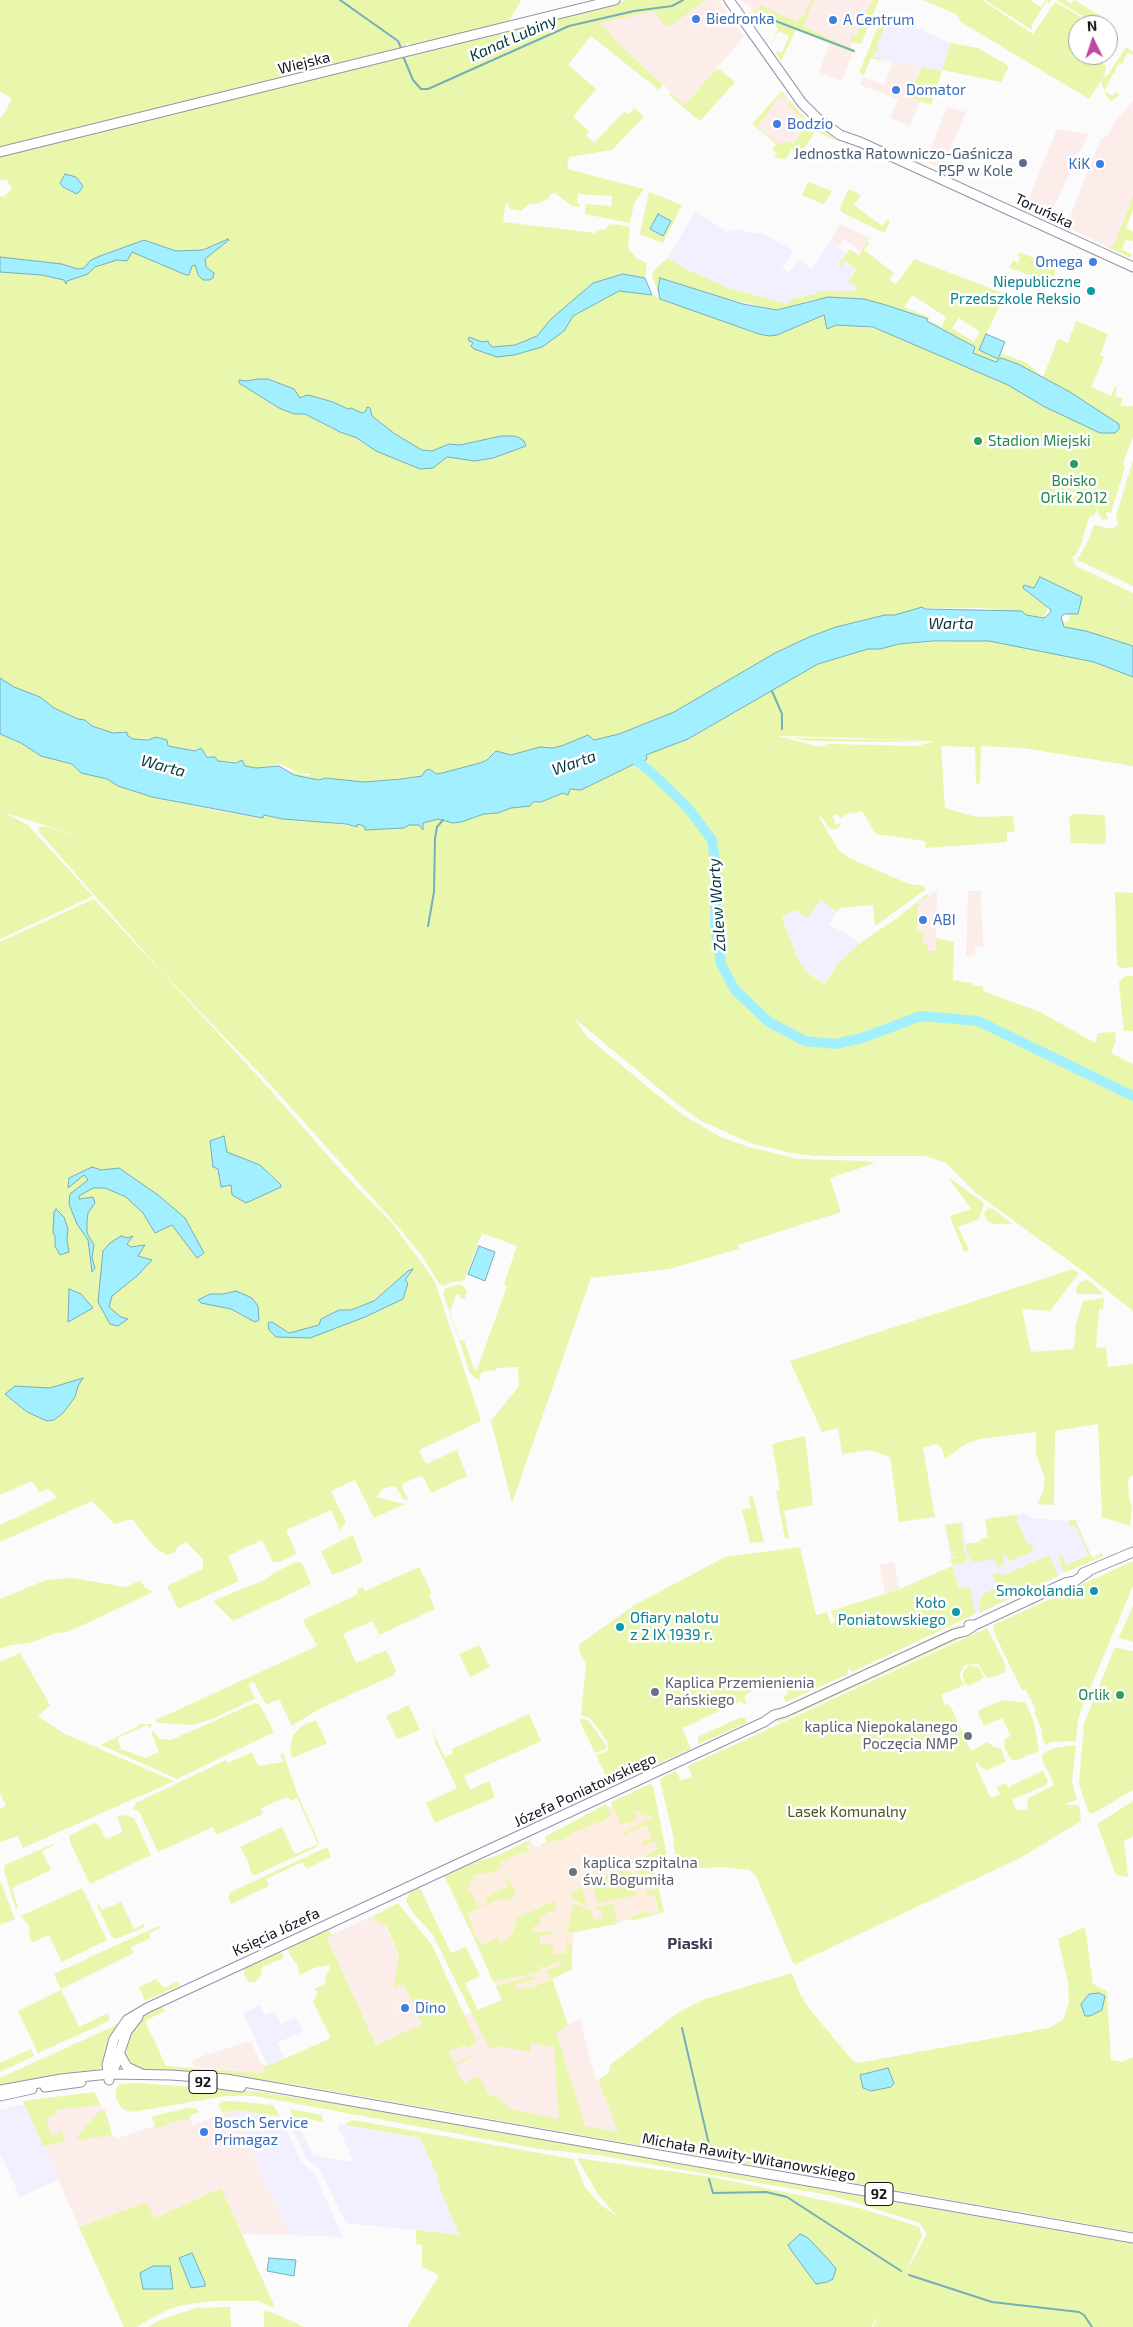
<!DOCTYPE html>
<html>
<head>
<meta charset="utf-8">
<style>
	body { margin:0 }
	#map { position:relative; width:1133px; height:2327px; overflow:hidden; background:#fbfbfb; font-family:"Exo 2",sans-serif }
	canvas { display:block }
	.north { position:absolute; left:1068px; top:15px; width:50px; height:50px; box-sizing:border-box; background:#fff; border:1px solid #a1a1a4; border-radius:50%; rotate:356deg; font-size:14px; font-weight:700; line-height:20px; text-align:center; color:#15131c }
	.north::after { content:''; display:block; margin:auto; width:18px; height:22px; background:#bd48a0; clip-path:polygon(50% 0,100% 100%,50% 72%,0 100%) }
</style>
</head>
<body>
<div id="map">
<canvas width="1133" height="2327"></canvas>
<div class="north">N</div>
</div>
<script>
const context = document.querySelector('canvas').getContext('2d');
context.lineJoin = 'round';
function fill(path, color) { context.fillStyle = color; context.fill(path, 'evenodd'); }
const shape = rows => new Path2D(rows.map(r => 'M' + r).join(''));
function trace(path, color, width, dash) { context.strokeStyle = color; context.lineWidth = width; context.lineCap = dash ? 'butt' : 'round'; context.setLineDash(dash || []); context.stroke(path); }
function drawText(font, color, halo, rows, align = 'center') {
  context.font = font + ' "Exo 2",sans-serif'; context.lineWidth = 5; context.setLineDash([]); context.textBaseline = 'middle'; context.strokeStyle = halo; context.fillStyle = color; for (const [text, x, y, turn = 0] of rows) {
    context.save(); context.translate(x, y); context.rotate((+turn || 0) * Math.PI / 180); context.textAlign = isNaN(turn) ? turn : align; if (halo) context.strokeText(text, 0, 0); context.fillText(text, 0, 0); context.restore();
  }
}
fill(shape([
	[696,0,718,0,744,37,685,105,615,40,601,23],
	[739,0,872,0,850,48,798,28,752,16,757,22,755,24,749,15,752,8],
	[830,43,853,52,842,81,819,72],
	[893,62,922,67,909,97,920,101,910,126,890,118,898,99,860,85,863,77,884,85],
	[781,95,784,98,786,96,788,102,808,125,792,144,779,144,756,126],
	[1133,101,1133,209,1116,251,1069,228,1067,224,1101,138,1107,136,1115,122],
	[947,107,966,112,942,169,927,162,929,158,927,157],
	[1057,129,1088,134,1049,218,1025,208],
	[840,224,870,238,861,252,844,239,838,247,830,241],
	[937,890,936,951,917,952,918,903],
	[968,891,981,891,983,947,975,947,975,955,966,956],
	[894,1562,900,1589,885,1593,879,1565],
	[379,1913,429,2021,376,2045,327,1937],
	[552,1979,568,2025,580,2019,593,2070,619,2132,467,2105,432,2029],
	[251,2041,265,2073,194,2067,192,2061,205,2055],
	[94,2092,108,2118,112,2135,118,2138,156,2125,158,2128,173,2122,190,2119,193,2125,233,2110,290,2235,242,2234,221,2188,155,2218,147,2202,79,2227,25,2104]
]), '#fdedea');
fill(shape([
	[888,16,951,43,942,71,871,58],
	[695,211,728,232,741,229,749,233,761,233,786,246,793,252,782,268,789,273,798,259,812,269,830,241,846,253,839,263,845,261,856,269,851,275,857,286,852,292,818,291,817,294,804,296,787,305,729,288,682,267,668,258],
	[820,899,837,912,829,925,855,939,859,944,838,963,826,984,809,974,799,962,782,916],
	[1027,1513,1032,1518,1068,1521,1075,1519,1093,1560,972,1615,960,1591,952,1566,945,1525,963,1522,965,1543,980,1542,981,1539,988,1538,985,1519],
	[260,2005,265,2015,274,2011,281,2024,296,2017,303,2031,277,2043,284,2059,268,2067,243,2013],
	[25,2104,58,2180,20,2197,0,2153,0,2110],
	[233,2110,280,2116,301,2161,314,2173,343,2237,290,2235],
	[297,2121,313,2155,354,2162,337,2124,420,2138,439,2180,437,2181,459,2235,346,2223,320,2170,306,2158,290,2124]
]), '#f2f0fe');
fill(shape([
	[653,1786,668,1863,653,1865,664,1912,573,1933,572,1969,502,2000,447,1881,532,1842,535,1847,541,1845,547,1842,545,1836]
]), '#fdeee1');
fill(shape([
	[0,0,521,0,508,23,409,48,410,43,407,42,404,49,0,149,0,117,2,117,12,99,0,91],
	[627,0,706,0,669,27,663,24,654,11,601,23,615,40,663,85,659,90,591,36,568,65,596,89,573,117,589,131,586,135,594,143,624,112,629,114,634,108,644,117,612,150,569,157,567,169,644,189,634,203,630,223,585,214,586,204,611,206,612,196,578,194,577,203,581,207,572,206,555,193,551,194,549,198,540,203,529,204,521,211,510,209,506,202,503,222,595,233,598,230,606,229,608,225,614,224,630,227,628,248,636,258,647,263,645,278,623,274,551,319,568,322,573,316,619,291,652,295,759,334,777,335,824,315,836,324,880,329,1008,385,1043,406,1100,433,1107,433,1119,424,1018,364,997,363,973,353,975,347,931,323,932,322,941,327,946,317,912,295,904,307,929,317,928,319,864,299,815,299,777,310,658,283,658,293,652,276,654,270,668,258,682,267,729,288,787,304,793,298,803,298,804,296,816,294,817,291,854,291,857,286,848,283,856,269,845,261,841,267,839,263,850,249,859,255,867,242,875,247,869,244,864,250,894,273,889,280,896,284,914,259,1005,294,979,350,998,358,1000,353,1025,362,1043,377,1058,339,1068,343,1076,321,1108,334,1100,355,1104,357,1091,387,1111,396,1115,386,1117,387,1115,396,1123,398,1120,406,1133,406,1133,437,1126,455,1123,464,1125,467,1111,513,1106,512,1106,516,1109,517,1107,519,1102,520,1098,513,1098,508,1094,515,1089,517,1081,545,1075,556,1072,557,1076,566,1133,593,1133,646,1108,638,1064,627,1061,621,1067,623,1071,614,1078,614,1082,597,1040,577,1034,588,1024,585,1023,588,1048,608,1044,617,1026,615,1022,611,1014,612,983,608,918,608,894,616,885,615,836,627,809,637,775,653,674,712,611,737,594,740,588,735,564,745,553,748,548,746,511,755,496,751,487,760,460,770,437,774,433,771,425,773,422,776,364,782,313,779,294,775,288,771,309,776,311,774,299,773,280,764,256,768,245,766,243,762,218,761,215,757,195,751,168,746,163,738,133,739,127,735,125,731,113,733,88,724,85,720,78,719,54,708,40,697,14,687,0,678,0,196,4,197,12,188,7,180,0,180,0,155],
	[65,174,70,175,82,186,77,193,63,187,60,183],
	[959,318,980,332,974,342,952,328],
	[259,379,293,389,300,398,312,396,362,413,370,408,371,416,395,434,422,450,432,451,449,444,460,445,495,437,514,436,520,438,521,448,493,457,465,459,447,457,441,461,402,461,376,451,357,438,340,432,305,414,294,414,279,408,239,383,240,380,245,381],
	[811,0,814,0,803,26,853,49,856,54,796,30,781,61,776,53,777,51,782,53,789,36,778,31,770,46,778,28,759,18,757,22,752,16,756,9,758,10,761,5,797,22,800,16,803,17],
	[872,0,879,0,861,44,851,42,850,38,852,36,855,37],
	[923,0,982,0,1033,34,1055,2,1081,17,1074,27,1078,29,1078,55,1102,55,1099,60,1106,66,1104,76,1089,99,961,22,956,14],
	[985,0,1030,0,1041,7,1046,0,1052,0,1049,4,1047,1,1032,24,1032,30],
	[1056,0,1065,0,1071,4,1074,0,1106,19,1103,25,1099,25,1097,22,1096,24],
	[883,14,893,18,889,26,885,26,876,47,880,49,874,53,873,57,879,57,884,52,879,60,871,58,864,75,859,73],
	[951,43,978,48,1009,66,1001,82,942,70],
	[1126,47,1133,52,1133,54,1127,53,1122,64,1120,63,1115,69,1116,73,1113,74,1104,91,1112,96,1115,92,1120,95,1111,101,1107,97,1104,91,1101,81,1106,75,1108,75],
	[922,67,942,71,931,105,909,97],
	[719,69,735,82,700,121,670,96,670,92,685,105,715,70,717,71],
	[782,91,786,96,784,98,781,95,757,127,779,144,789,141,792,144,808,125,788,104,789,100,808,122,835,139,834,140,816,131,800,154,792,149,786,159,774,158,777,153,772,150,776,144,752,124],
	[808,182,832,191,825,203,823,204,802,195],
	[849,189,861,195,854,205,882,226,888,219,890,221,885,232,882,232,841,212,840,207],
	[649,192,682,205,663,243,640,234],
	[1133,196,1133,209,1126,228,1133,232,1133,241,1126,240,1122,249,1132,255,1131,258,1108,247,1114,246],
	[1020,252,1056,268,1052,283,1009,268,1013,260,1018,263,1020,256,1017,255],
	[1133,460,1133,586,1077,560,1088,541,1094,525,1112,529,1119,524,1116,516],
	[976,640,1008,643,1094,662,1133,677,1133,766,1023,748,981,746,980,784,976,783,975,747,941,746,945,808,976,817,1013,816,1015,832,1007,832,1007,842,926,848,925,841,876,834,862,811,853,814,851,812,840,818,838,814,833,816,835,825,840,823,841,826,834,830,829,828,821,816,819,817,838,849,849,858,909,884,924,886,925,890,875,926,873,905,840,908,837,912,820,899,809,918,795,910,782,917,799,962,809,974,825,984,838,963,859,944,897,918,927,894,928,896,918,903,917,932,925,933,925,936,922,937,923,944,928,944,928,951,936,951,936,938,954,942,953,980,972,983,973,986,983,986,983,991,1040,1012,1095,1043,1098,1033,1115,1032,1116,1041,1111,1053,1133,1064,1133,1311,1084,1272,976,1193,946,1163,925,1156,815,1156,791,1153,750,1143,701,1121,675,1102,574,1018,586,1036,660,1097,683,1115,721,1137,749,1147,798,1159,866,1161,875,1163,830,1178,841,1212,738,1245,739,1249,669,1269,591,1278,512,1503,491,1421,519,1386,518,1367,496,1368,496,1370,486,1371,481,1373,479,1381,470,1373,443,1293,446,1288,459,1284,464,1287,467,1292,465,1298,460,1299,461,1296,457,1294,450,1311,460,1341,464,1340,474,1369,477,1370,507,1286,504,1284,517,1246,482,1233,464,1281,452,1282,444,1286,440,1285,422,1256,393,1221,268,1082,163,973,39,832,39,827,44,826,85,838,3,812,28,825,93,896,0,939,0,734,21,743,35,753,72,764,81,773,107,779,118,786,152,797,219,811,263,818,264,815,283,819,302,819,356,827,357,824,361,825,365,827,365,830,404,828,409,825,419,825,423,829,423,823,438,819,453,823,461,822,484,814,498,813,511,808,541,802,570,789,587,787,634,764,638,765,645,755,688,739,818,664,839,656,868,649,880,649,899,644],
	[778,736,826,737,934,741,918,746,828,744,819,747],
	[789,738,802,738,926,741,905,742,812,741],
	[1075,814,1103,815,1105,818,1106,839,1104,844,1071,843,1069,816],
	[1117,892,1133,893,1133,967,1121,968,1117,965,1115,894],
	[94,899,265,1084,345,1175,391,1222,424,1266,435,1282,481,1421,419,1450,426,1464,457,1450,467,1476,431,1493,424,1478,420,1476,404,1483,402,1487,407,1498,411,1500,404,1500,395,1486,384,1488,376,1497,405,1504,374,1518,355,1480,331,1491,346,1522,340,1530,331,1510,286,1530,297,1554,280,1562,273,1562,262,1540,228,1556,239,1581,178,1609,167,1586,203,1569,203,1559,186,1542,178,1546,174,1553,167,1555,155,1548,132,1519,114,1524,92,1501,0,1542,0,1525,57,1498,49,1489,39,1492,32,1481,0,1495,0,942],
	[1125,976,1133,976,1133,1031,1124,1031,1123,1024,1119,982],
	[948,1177,984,1203,979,1219,958,1227,969,1250,964,1252,950,1216,971,1209],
	[988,1208,993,1209,1013,1224,993,1224,987,1221,984,1213],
	[1073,1269,1079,1273,1050,1311,1022,1309,1031,1352,1074,1349,1076,1324,1083,1301,1104,1298,1103,1309,1099,1309,1096,1348,1106,1347,1108,1367,1133,1364,1133,1475,1130,1476,1128,1481,1129,1497,1132,1506,1130,1526,1102,1517,1098,1424,1055,1431,1054,1505,1037,1504,1043,1492,1045,1478,1036,1454,1036,1432,979,1439,966,1444,945,1459,942,1449,937,1444,923,1448,935,1517,899,1522,890,1457,870,1450,842,1454,838,1428,822,1432,790,1361],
	[1088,1280,1095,1286,1104,1294,1078,1294,1076,1292,1077,1286,1082,1281],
	[805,1436,813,1505,784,1511,789,1538,785,1539,776,1491,780,1490,772,1444],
	[753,1496,764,1542,750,1543,742,1510,751,1508,748,1497],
	[1017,1515,1017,1520,1007,1526,1017,1521,1028,1545,1030,1544,1034,1551,1008,1562,1007,1555,1002,1558,1005,1564,998,1567,993,1558,985,1562,984,1560,977,1562,972,1561,968,1556,965,1544,980,1542,981,1539,988,1538,985,1519],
	[1075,1519,1092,1558,1102,1553,1103,1556,1064,1573,1058,1556,1061,1555,1067,1565,1089,1555,1075,1525,1071,1527,1068,1521],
	[961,1523,964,1552,968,1559,965,1560,966,1563,952,1565,951,1560,952,1558,956,1558,956,1556,952,1556,945,1525],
	[353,1535,363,1562,332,1575,321,1551],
	[800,1547,816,1615,827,1612,831,1624,835,1622,831,1611,900,1589,952,1566,959,1588,970,1587,975,1614,852,1672,850,1669,847,1670,848,1674,786,1702,783,1697,788,1694,781,1677,748,1693,744,1697,747,1703,744,1704,742,1701,682,1728,691,1749,662,1762,651,1764,648,1760,642,1762,645,1767,616,1779,606,1788,605,1784,609,1782,596,1755,608,1751,607,1741,590,1718,581,1715,586,1664,579,1651,580,1644,633,1606,725,1557],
	[1049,1555,1058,1575,1060,1575,1057,1577,979,1613,980,1599,985,1593,998,1587,992,1575,1000,1572,1002,1576],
	[1133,1561,1133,1586,1081,1710,1078,1721,1076,1741,1052,1742,1045,1745,1041,1733,1043,1732,1034,1712,1036,1710,1026,1690,1022,1690,995,1635,993,1625],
	[295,1562,302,1563,311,1584,233,1621,213,1601,267,1579,272,1574],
	[419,1567,432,1593,429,1595,435,1609,379,1635,373,1621,343,1634,356,1663,386,1650,396,1670,394,1675,319,1709,292,1726,279,1699,266,1705,254,1682,248,1684,255,1699,212,1719,192,1725,157,1723,156,1720,317,1646,303,1620,358,1594,357,1589,363,1587,365,1591],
	[73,1578,125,1587,140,1581,145,1587,153,1592,68,1632,56,1633,29,1643,11,1645,0,1649,0,1599,46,1580],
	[1133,1605,1133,1642,1119,1638],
	[959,1625,962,1627,789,1707,787,1705],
	[987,1628,1006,1666,1004,1673,990,1678,986,1677,978,1664,965,1665,959,1675,964,1685,941,1695,945,1705,948,1704,953,1711,971,1751,987,1742,994,1747,1001,1749,1006,1762,987,1770,980,1767,978,1762,975,1764,991,1798,1000,1794,997,1787,1006,1783,1008,1789,1010,1786,1043,1771,1048,1781,1046,1785,1012,1800,1016,1810,1027,1809,1028,1798,1054,1785,1042,1759,1042,1754,1053,1748,1076,1745,1072,1782,1077,1800,1067,1803,1067,1805,1079,1805,1081,1821,1020,1858,794,1965,756,1876,749,1870,721,1867,682,1869,678,1867,673,1842,674,1839,660,1781,663,1777,676,1771,681,1781,692,1776,688,1766],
	[965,1633,966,1636,779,1722,775,1721],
	[479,1645,490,1667,470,1677,459,1654],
	[1117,1648,1133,1651,1133,1790,1092,1814,1088,1811,1079,1784,1084,1723,1109,1662,1114,1649],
	[20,1653,50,1705,38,1716,63,1733,174,1781,23,1848,18,1836,0,1842,0,1809,6,1806,0,1793,0,1662],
	[969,1665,979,1668,984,1678,969,1686,965,1684,962,1674],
	[1003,1700,1026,1703,1034,1722,1039,1751,1014,1761,1010,1758,1004,1746,1005,1739,1011,1736,1002,1718,984,1726,978,1713,979,1710],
	[255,1703,260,1705,274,1732,177,1779,101,1745,142,1724,151,1724,152,1726,149,1728,147,1725,117,1738,121,1749,146,1758,159,1752,151,1732,153,1731,160,1739,171,1740],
	[409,1705,420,1730,397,1739,386,1716],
	[529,1714,541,1741,464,1776,470,1790,489,1781,495,1797,435,1823,426,1803,457,1788,436,1744,432,1731,445,1757,453,1753,452,1749],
	[741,1717,746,1719,747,1723,698,1744,698,1737],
	[581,1719,588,1720,606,1745,606,1749,595,1753,580,1722],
	[316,1720,327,1743,292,1758,290,1750,293,1735,302,1726],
	[252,1752,258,1766,283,1762,280,1755,283,1753,298,1795,319,1842,317,1847,255,1875,251,1874,249,1864,240,1847,282,1827,295,1854,318,1844,297,1798,291,1801,287,1797,261,1808,263,1814,216,1835,213,1827,158,1852,139,1811,133,1809,136,1803,226,1760,228,1763],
	[650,1784,653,1786,667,1857,647,1862,644,1856,658,1849,655,1841,644,1846,642,1842,652,1837,647,1824,624,1835,622,1833,651,1818,650,1814,642,1816,640,1811,636,1810,634,1813,637,1816,635,1820,621,1825,611,1802],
	[1133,1801,1133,1835,1131,1838,1124,1840,1128,1877,1116,1875,1097,1824],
	[606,1804,611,1814,609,1818,569,1834,570,1836,557,1842,555,1839,544,1844,545,1848,541,1845,547,1842,545,1837],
	[124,1815,134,1818,151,1855,90,1884,70,1842,69,1836,94,1823,98,1825,106,1839,123,1832,117,1817],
	[529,1840,530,1843,526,1845,530,1855,526,1851,500,1862,502,1868,485,1875,483,1872,473,1876,475,1880,468,1883,470,1887,466,1888,467,1892,471,1891,478,1907,487,1903,485,1898,509,1886,504,1880,508,1878,516,1895,507,1901,502,1898,467,1913,475,1933,472,1934,444,1876,465,1866,499,1855],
	[53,1844,54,1845,42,1851,51,1870,12,1888,18,1908,16,1909,4,1870,5,1865],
	[327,1847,331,1857,306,1869,303,1862,266,1879,269,1886,231,1904,228,1897,231,1892],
	[667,1861,668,1863,653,1865,664,1912,632,1921,631,1918,641,1913,647,1911,649,1915,659,1913,655,1894,648,1896,646,1891,656,1889,652,1872,649,1872,650,1877,643,1882,640,1873,641,1880,636,1871,639,1867],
	[622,1870,627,1870,633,1875,621,1877,623,1885,635,1890,637,1895,597,1903,593,1885,582,1889,586,1905,573,1900,572,1894,574,1891],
	[0,1880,15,1919,0,1925],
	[82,1888,107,1940,62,1962,49,1935,33,1942,30,1940,29,1926,21,1916],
	[420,1888,451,1953,466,1947,480,1976,465,1983,478,2010,502,2000,496,1986,533,1976,535,1979,515,1985,517,1990,533,1987,551,1979,547,1971,558,1966,563,1960,561,1959,556,1963,544,1968,542,1965,539,1965,541,1970,526,1975,493,1982,474,1937,476,1936,481,1945,497,1938,499,1943,509,1939,515,1928,517,1918,557,1900,555,1912,546,1912,546,1915,540,1915,540,1923,538,1926,533,1926,533,1933,551,1931,551,1934,540,1936,540,1944,553,1945,554,1955,565,1953,566,1955,567,1934,573,1904,591,1911,594,1920,603,1918,601,1909,597,1910,595,1907,613,1904,617,1924,568,1933,568,1945,572,1946,572,1969,552,1979,568,2025,556,2032,585,2126,618,2132,598,2080,609,2073,610,2065,679,2012,705,1999,792,1973,800,1994,811,2011,853,2061,858,2063,1049,2028,1063,2020,1069,2002,1068,1982,1058,1939,1085,1927,1093,1984,1107,1991,1111,2060,1122,2062,1133,2057,1133,2232,297,2085,215,2073,138,2069,132,2067,123,2057,126,2038,137,2021,149,2012,162,2006,165,2011,145,2021,166,2066,265,2073,262,2065,268,2066,331,2038,313,2002,318,1993,314,1989,326,1983,325,1978,331,1965,314,1968,300,1975,297,1964,290,1955,288,1949,323,1931,330,1931,332,1935,327,1938,376,2045,422,2024,404,1984,394,1988,399,1955,386,1926,375,1920,375,1915,398,1903,432,1945,476,2040,475,2044,467,2048,465,2045,449,2051,454,2063,470,2056,471,2058,455,2065,463,2083,479,2076,489,2095,500,2097,499,2101,507,2103,506,2108,559,2119,554,2047,531,2043,530,2052,501,2046,494,2049,488,2046,433,1935,413,1913,406,1901,410,1892],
	[121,1902,134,1929,144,1924,145,1927,116,1939,112,1937,97,1905,98,1903,102,1910],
	[158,1926,160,1928,150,1933,150,1938,130,1948,134,1953,61,1989,79,2027,108,2013,109,2021,38,2053,18,2011,61,1990,54,1974],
	[278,1952,282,1953,284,1958,262,1967,261,1975,255,1982,248,1982,244,1974,245,1967],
	[156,1979,164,1988,178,1981,180,1985,145,2001,139,1987],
	[125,2018,106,2061,99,2069,0,2086,0,2078,114,2026],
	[31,2049,34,2056,0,2072,0,2063],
	[136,2083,255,2091,350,2106,1133,2244,1133,2327,873,2327,880,2313,871,2327,407,2327,439,2275,422,2267,422,2245,416,2244,416,2230,459,2235,437,2181,439,2180,420,2138,345,2125,346,2123,353,2120,573,2159,585,2187,599,2203,620,2219,599,2196,577,2158,712,2177,860,2208,919,2227,922,2236,904,2275,927,2234,920,2223,834,2196,597,2155,539,2149,255,2096,226,2096,132,2112,125,2110,119,2105,116,2098,116,2088,120,2084],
	[94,2092,101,2105,61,2109,55,2110,56,2114,46,2118,51,2136,62,2132,65,2142,43,2146,23,2101],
	[231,2101,273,2105,280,2116,233,2110,223,2113,218,2106,220,2102],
	[188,2108,195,2108,199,2112,190,2116,190,2119,173,2122,156,2129,152,2118,153,2116],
	[290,2109,322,2115,323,2122,302,2118,295,2122],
	[105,2110,112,2135,78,2140,77,2137,88,2124,100,2111],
	[221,2188,274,2305,273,2308,259,2301,214,2301,183,2305,167,2310,136,2327,124,2327,79,2227,147,2202,155,2218],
	[230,2307,231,2327,148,2327,160,2320,196,2308],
	[264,2310,276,2314,304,2327,264,2327]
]), '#e8f7ab');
const water = shape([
	[65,174,76,177,83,186,80,191,77,194,63,187,60,183,65,174],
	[658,214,671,221,663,236,650,229,658,214],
	[228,239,229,240,205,259,206,267,214,273,213,278,209,280,203,280,198,275,195,265,192,266,189,275,186,275,132,252,127,261,117,260,95,267,88,274,67,281,66,284,64,280,42,275,0,272,0,257,62,264,78,269,84,268,91,260,100,256,144,240,176,251,203,250,228,239],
	[623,274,645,278,652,295,619,291,573,316,564,331,542,347,514,355,497,357,474,349,471,346,473,343,468,340,469,337,482,342,488,341,489,344,493,347,515,345,537,336,551,319,593,283,623,274],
	[660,278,743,304,777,310,828,297,864,299,886,305,928,319,927,321,975,347,973,353,996,362,1001,358,1018,364,1070,392,1119,424,1119,429,1115,433,1100,433,1043,406,1008,385,873,327,836,325,827,329,824,315,777,335,769,336,759,334,660,299,658,288,660,278],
	[986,334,1005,342,998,359,979,350,986,334],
	[259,379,268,379,294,389,300,398,307,395,312,396,333,402,348,409,351,408,362,413,366,411,367,407,370,408,372,416,395,434,422,450,432,451,449,444,460,445,501,436,514,436,520,438,524,441,526,446,493,458,475,461,447,457,433,468,420,469,376,451,357,438,340,432,305,414,294,414,279,408,239,383,239,380,245,381,259,379],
	[1040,577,1082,597,1078,614,1064,614,1061,617,1064,627,1086,631,1133,646,1133,677,1094,662,989,641,933,641,899,644,880,649,868,649,818,664,688,739,646,755,647,759,638,765,634,764,581,790,570,789,568,795,563,793,541,802,533,802,530,806,511,808,498,813,484,814,461,822,453,823,438,819,423,823,423,830,419,825,409,825,404,828,365,830,365,827,361,825,357,824,357,827,346,824,283,819,264,815,263,818,152,797,118,786,107,779,81,773,72,764,41,756,21,743,0,734,0,678,14,687,40,697,54,708,78,719,85,720,92,726,113,733,127,732,127,735,133,739,148,740,156,737,167,740,168,746,195,751,201,748,207,757,215,757,218,761,236,763,242,760,245,766,256,768,279,766,294,775,319,780,325,778,364,782,401,779,422,776,425,771,429,769,437,774,442,773,480,763,487,760,496,751,511,755,540,747,553,748,564,745,588,735,594,740,619,734,674,712,775,653,809,637,836,627,885,615,895,615,922,607,925,609,1022,611,1026,615,1044,618,1051,612,1050,609,1023,588,1024,585,1034,588,1040,577],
	[224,1136,227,1152,260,1165,281,1185,281,1187,246,1203,232,1195,231,1185,221,1187,218,1169,213,1167,210,1141,224,1136],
	[92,1167,101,1170,119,1168,158,1195,185,1218,204,1253,197,1258,172,1225,155,1233,143,1213,126,1197,105,1188,93,1188,79,1196,79,1199,93,1197,95,1203,88,1213,87,1222,87,1233,94,1245,92,1258,95,1268,92,1272,88,1240,77,1224,69,1204,70,1194,88,1180,84,1175,68,1188,69,1178,92,1167],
	[56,1209,64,1217,68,1229,67,1240,69,1252,60,1255,55,1246,55,1236,53,1233,54,1212,56,1209],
	[121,1236,128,1238,133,1236,127,1244,131,1247,145,1245,138,1256,152,1260,137,1276,112,1296,109,1307,121,1317,128,1319,118,1326,110,1324,98,1302,103,1251,110,1243,121,1236],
	[479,1246,495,1252,485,1281,468,1274,479,1246],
	[413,1269,405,1280,408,1283,403,1299,365,1317,310,1338,276,1337,269,1330,268,1323,272,1322,289,1333,319,1325,321,1319,339,1310,351,1310,374,1301,408,1271,413,1269],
	[69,1289,81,1294,93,1308,68,1322,69,1289],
	[236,1291,252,1298,258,1306,259,1320,255,1322,231,1309,201,1303,198,1300,210,1294,223,1294,236,1291],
	[83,1378,78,1386,75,1397,63,1413,54,1420,47,1421,27,1412,5,1394,15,1386,50,1388,83,1378],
	[1099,1993,1105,1996,1102,2010,1090,2016,1085,2016,1081,2004,1089,1994,1099,1993],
	[888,2068,894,2083,891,2087,871,2091,863,2088,860,2075,888,2068],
	[800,2234,808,2238,829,2260,836,2269,833,2279,827,2282,816,2284,791,2250,788,2245,800,2234],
	[192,2253,205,2283,205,2286,191,2288,179,2258,192,2253],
	[269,2258,296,2260,294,2276,267,2271,269,2258],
	[153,2266,170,2266,173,2289,143,2289,140,2273,153,2266]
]);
fill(water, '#a2efff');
trace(water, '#78adbb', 1);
trace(shape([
	[340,0,398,41,401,48],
	[773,20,854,51],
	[403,56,413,80,421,89,428,89,569,26,634,11,672,6,683,0],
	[772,691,782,714,782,729],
	[428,926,434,892,435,838,437,827,443,820],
	[682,2028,710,2149,714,2152],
	[709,2179,713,2193,766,2192,787,2197,901,2271],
	[909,2275,992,2302,1079,2312,1084,2315,1092,2327]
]), '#78adbb', 2);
trace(shape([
	[631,756,653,774,688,808,712,840,717,872,715,923,721,964,735,990,769,1022,805,1041,835,1044,862,1038,921,1016,978,1021,1133,1096]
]), '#a2efff', 10);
const secondary = shape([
	[729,0,802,103,818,119,840,135,860,142,1133,267],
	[0,152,615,0],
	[1083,1573,1133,1552],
	[969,1625,975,1625,1065,1583,1075,1581,1088,1572],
	[119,2053,127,2067,142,2074],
	[109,2074,115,2066,127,2031,138,2017],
	[109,2080,107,2065,114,2039,127,2020,147,2008,764,1722,774,1715,785,1712,954,1634,966,1631,975,1625]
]);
const primary = shape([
	[212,2083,241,2087],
	[45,2087,81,2082],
	[0,2090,61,2079,109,2074,171,2075,226,2079,1133,2238],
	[0,2096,32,2089]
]);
trace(secondary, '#9591aa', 11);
trace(primary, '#9591aa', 11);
trace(secondary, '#fff', 9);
trace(primary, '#fff', 9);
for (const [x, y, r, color] of [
	[696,19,5,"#3f7fe0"],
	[833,20,5,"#3f7fe0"],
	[896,90,5,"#3f7fe0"],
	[777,124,5,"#3f7fe0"],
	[1023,163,5,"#5c6f8a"],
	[1100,164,5,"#3f7fe0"],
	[1093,262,5,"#3f7fe0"],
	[1091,291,5,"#0f9aa8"],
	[978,441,5,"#2e9e5b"],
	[1074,464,5,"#2e9e5b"],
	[923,920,5,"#3f7fe0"],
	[1094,1591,5,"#0f9aa8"],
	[956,1612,5,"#0f9aa8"],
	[620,1627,5,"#0f9aa8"],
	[655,1692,5,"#6b7280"],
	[1120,1695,5,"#2e9e5b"],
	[968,1736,5,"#6b7280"],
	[573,1872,5,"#6b7280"],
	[405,2008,5,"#3f7fe0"],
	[204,2132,5,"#3f7fe0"]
]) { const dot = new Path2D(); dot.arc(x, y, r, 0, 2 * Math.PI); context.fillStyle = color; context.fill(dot); trace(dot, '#fff', 2); }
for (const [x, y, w] of [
	[203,2082,28],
	[879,2194,28]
]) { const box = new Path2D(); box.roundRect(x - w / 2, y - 11.5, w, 23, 4); context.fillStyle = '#fff'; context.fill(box); trace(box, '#15131c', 1); }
drawText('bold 14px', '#15131c', null, [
	["92",203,2082],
	["92",879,2194]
]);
drawText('15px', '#366cbe', '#fff', [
	["Biedronka",706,19],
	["A Centrum",843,20],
	["Domator",906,90],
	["Bodzio",787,124],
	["KiK",1090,164,"right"],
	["Omega",1083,262,"right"],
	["ABI",933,920],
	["Dino",415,2008],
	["Bosch Service",214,2123],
	["Primagaz",214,2140]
], 'left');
drawText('15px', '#15131c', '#fff', [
	["Wiejska",304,63,-14],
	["Toruńska",1044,211,25],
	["Józefa Poniatowskiego",585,1790,-25],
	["Księcia Józefa",276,1932,-25],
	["Michała Rawity-Witanowskiego",749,2157,10]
]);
drawText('15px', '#4e5e75', '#fff', [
	["Jednostka Ratowniczo-Gaśnicza",1013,154],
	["PSP w Kole",1013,171]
], 'right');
drawText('15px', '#0d838f', '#fff', [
	["Niepubliczne",1081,282],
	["Przedszkole Reksio",1081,299],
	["Smokolandia",1084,1591],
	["Koło",946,1603],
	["Poniatowskiego",946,1620],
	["Ofiary nalotu",630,1618,"left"],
	["z 2 IX 1939 r.",630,1635,"left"]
], 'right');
drawText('15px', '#27864d', '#fff', [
	["Stadion Miejski",988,441],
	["Boisko",1074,481,"center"],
	["Orlik 2012",1074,498,"center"],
	["Orlik",1110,1695,"right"]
], 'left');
drawText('15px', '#5b616d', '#fff', [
	["Kaplica Przemienienia",665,1683],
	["Pańskiego",665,1700],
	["kaplica Niepokalanego",958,1727,"right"],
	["Poczęcia NMP",958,1744,"right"],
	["kaplica szpitalna",583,1863],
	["św. Bogumiła",583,1880]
], 'left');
drawText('15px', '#4e5721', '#fff', [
	["Lasek Komunalny",847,1812]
]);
drawText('italic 16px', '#03363e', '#fff', [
	["Kanał Lubiny",513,38,-24],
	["Warta",951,624],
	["Warta",574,763,-19],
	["Warta",163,766,15],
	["Zalew Warty",717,905,-94]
]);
drawText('bold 16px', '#3e3a50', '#fff', [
	["Piaski",690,1944]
]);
</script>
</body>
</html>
